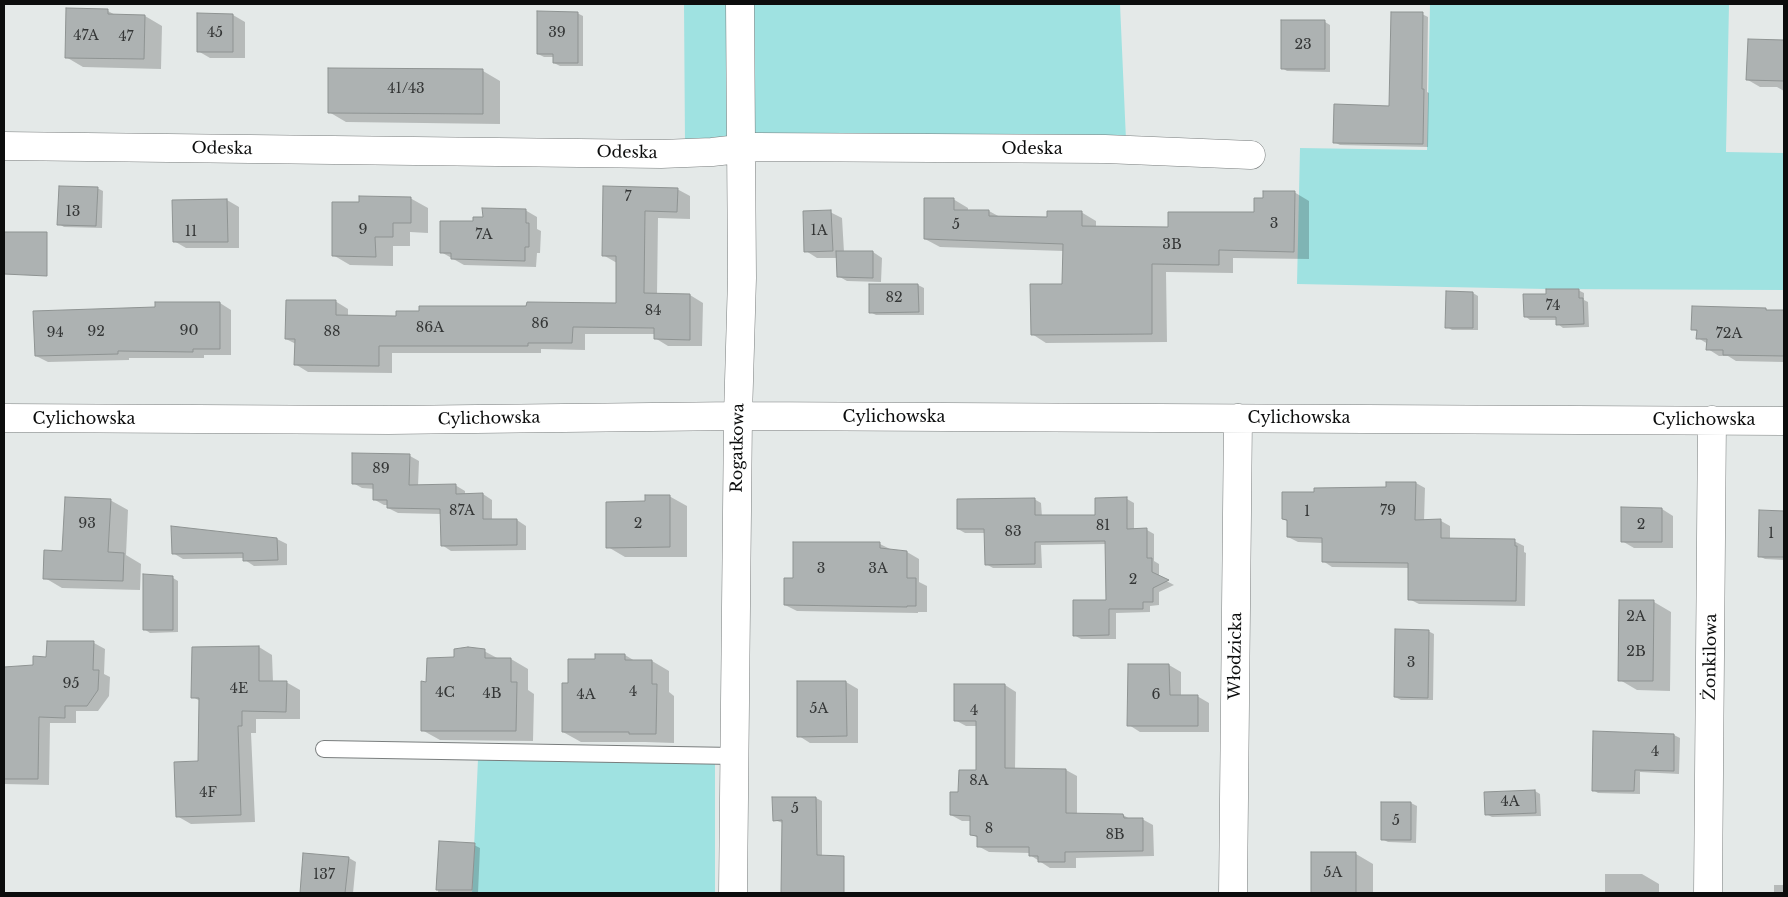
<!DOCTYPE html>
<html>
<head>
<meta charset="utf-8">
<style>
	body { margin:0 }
	#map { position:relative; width:1788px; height:897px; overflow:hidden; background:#e4e9e8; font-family:"Libre Baskerville",serif }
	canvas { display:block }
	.frame { position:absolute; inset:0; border:5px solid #0c0d0d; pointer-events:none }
</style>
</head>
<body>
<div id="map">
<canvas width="1788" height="897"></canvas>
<div class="frame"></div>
</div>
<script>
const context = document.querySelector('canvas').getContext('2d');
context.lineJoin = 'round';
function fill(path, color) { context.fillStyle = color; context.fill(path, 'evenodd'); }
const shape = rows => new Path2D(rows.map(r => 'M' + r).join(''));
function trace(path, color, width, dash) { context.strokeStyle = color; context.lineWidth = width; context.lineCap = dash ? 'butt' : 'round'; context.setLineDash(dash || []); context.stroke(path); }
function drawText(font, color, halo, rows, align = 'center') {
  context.font = font + ' "Libre Baskerville",serif'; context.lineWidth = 5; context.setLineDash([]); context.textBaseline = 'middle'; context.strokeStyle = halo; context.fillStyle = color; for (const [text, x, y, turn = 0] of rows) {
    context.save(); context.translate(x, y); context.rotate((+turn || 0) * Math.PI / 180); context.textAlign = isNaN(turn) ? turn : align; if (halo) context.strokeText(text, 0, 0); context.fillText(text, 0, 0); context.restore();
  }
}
fill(shape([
	[684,4,728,4,728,136,713,142,685,144],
	[752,4,1120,4,1126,140,754,134],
	[1430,4,1729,4,1726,152,1784,153,1784,290,1546,289,1297,284,1300,148,1427,150],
	[478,759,715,760,715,893,472,893]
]), '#9fe2e1');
fill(shape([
	[67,10,108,11,117,16,145,16,162,26,161,69,83,67,66,57],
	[577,13,583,16,583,66,560,66,554,63,554,57,544,57,538,54],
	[1422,14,1428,17,1427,92,1429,93,1428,147,1340,145,1334,142,1390,107],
	[198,15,233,15,245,22,245,58,210,58,198,51],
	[1325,22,1330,25,1330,72,1287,71,1282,68],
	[1749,41,1784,42,1784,91,1777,87,1760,87,1748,80],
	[330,69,483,71,500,81,500,124,346,122,329,112],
	[97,188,103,191,102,228,64,227,59,224],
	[604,188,677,189,690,196,690,219,658,218,657,295,690,295,703,303,702,346,668,346,655,338,655,334,585,334,585,350,541,349,541,353,392,353,392,373,308,372,295,364,296,344,286,339,335,301,348,309,348,316,397,318,528,307,617,304,617,263,603,255],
	[1294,192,1309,201,1309,259,1233,258,1233,273,1166,272,1167,342,1046,343,1032,334,1063,285,1064,251,940,247,925,239,953,199,968,208,968,211,989,211,1000,217,1048,218,1081,212,1096,221,1096,227,1170,228,1255,213,1265,199],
	[410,198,428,208,428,233,410,232,410,246,393,246,393,266,350,265,333,255,361,204],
	[227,200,239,207,239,248,186,248,174,241],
	[525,210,537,217,537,229,541,231,540,253,537,253,536,267,464,265,441,252,475,223],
	[830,212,842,218,844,252,873,252,882,258,881,282,847,281,838,276,837,258,817,258,806,251],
	[918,285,924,288,924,315,876,315,870,312],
	[1578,290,1584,293,1584,300,1588,302,1589,327,1563,328,1558,324,1557,320,1530,320,1525,316,1547,295],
	[1473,293,1478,296,1478,330,1452,330,1447,327],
	[220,303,231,310,231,355,204,355,204,358,129,358,129,360,48,362,36,356,157,308],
	[1766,309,1770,312,1784,312,1784,362,1736,361,1728,356,1719,356,1708,349,1708,344,1698,338,1698,332,1692,329],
	[410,456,419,461,418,486,455,485,465,491,465,495,483,494,492,500,492,520,517,520,526,526,526,550,451,551,442,545,441,514,398,513,388,508,388,505,384,505,375,500,375,489,362,488,353,483],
	[1416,483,1425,488,1424,521,1441,521,1450,526,1450,540,1514,541,1524,546,1524,552,1526,553,1525,606,1419,604,1409,599,1409,568,1332,567,1323,561,1323,543,1298,542,1288,537,1289,522,1283,519,1315,493,1387,489],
	[669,496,687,506,687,557,625,557,608,547,646,503],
	[1034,499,1041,503,1042,517,1097,516,1127,499,1134,503,1134,530,1147,530,1154,534,1154,561,1159,564,1159,577,1174,585,1159,592,1159,605,1150,606,1150,612,1116,613,1116,639,1081,639,1074,635,1107,602,1107,544,1041,545,1042,568,993,568,986,564,986,533,965,533,958,529],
	[110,500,128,510,126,555,141,564,140,590,62,588,45,578,63,552],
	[1662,509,1673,516,1673,548,1634,548,1622,541],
	[1760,512,1784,512,1784,560,1765,559,1759,556],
	[172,527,277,539,287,544,287,565,254,566,245,560,245,558,183,559,173,553],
	[880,544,892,550,907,552,919,559,919,582,927,586,927,612,918,612,918,613,797,611,785,605,794,579],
	[173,578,178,581,178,632,150,633,144,629],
	[1654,602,1671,612,1670,691,1637,690,1620,680],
	[1428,631,1434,634,1433,700,1401,700,1395,697],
	[94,643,105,649,104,674,110,677,109,696,98,711,76,711,76,723,50,723,49,785,4,784,5,700,4,700,4,668,34,666,48,659],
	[259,647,272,655,273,682,286,682,300,690,300,719,256,719,256,733,251,733,255,822,191,824,177,816,199,763,200,701,193,697],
	[484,651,499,659,511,659,528,669,528,690,534,694,533,741,440,740,422,730,428,683],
	[625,655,635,661,652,661,669,671,669,692,674,696,674,743,645,742,581,742,563,732,569,684,596,660],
	[1169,665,1181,672,1181,696,1197,696,1209,703,1209,732,1140,732,1129,725],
	[846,682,858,689,858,743,810,743,799,736],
	[1005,685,1016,692,1015,770,1066,770,1077,776,1077,814,1123,815,1130,819,1142,819,1153,825,1154,856,1076,858,1076,868,1050,868,1030,855,1030,853,989,852,978,846,978,838,971,834,972,821,962,821,951,815,960,793,977,772,977,726,966,726,955,720],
	[1674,735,1680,738,1679,774,1640,772,1640,794,1598,793,1593,790],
	[1535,791,1540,794,1541,816,1492,817,1486,814],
	[816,798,822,801,822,857,830,860,829,893,782,893,783,823,774,820,774,799],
	[1411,803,1417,806,1416,843,1388,842,1382,839],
	[440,843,474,845,480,848,478,893,438,893],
	[1312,853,1356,854,1373,864,1373,893,1312,893],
	[304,855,349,858,356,862,353,893,301,893],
	[1605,874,1642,874,1659,884,1659,893,1605,893],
	[1774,885,1784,885,1784,893,1774,893]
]), '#0003');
const building = shape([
	[66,8,108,9,108,14,145,15,144,59,65,58,66,8],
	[537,11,578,12,578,63,553,63,553,54,537,54,537,11],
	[1391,12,1423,12,1422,89,1424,89,1423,144,1333,143,1334,104,1389,106,1391,12],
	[197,13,233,14,233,52,197,52,197,13],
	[1281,20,1325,20,1325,69,1281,69,1281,20],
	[1748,39,1784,40,1784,81,1746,80,1748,39],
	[328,68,483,69,483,114,328,113,328,68],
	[59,186,98,187,96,226,57,225,59,186],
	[603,186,678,188,677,212,645,211,644,293,690,294,690,340,654,339,654,328,573,327,572,343,528,343,528,346,379,346,379,366,294,365,295,339,285,339,286,300,336,300,336,315,396,316,396,311,419,311,419,306,526,306,527,302,616,303,616,256,602,256,603,186],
	[1263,191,1295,191,1294,252,1219,250,1219,265,1152,264,1152,334,1031,335,1030,284,1062,284,1063,244,924,239,924,198,954,198,954,210,989,210,989,216,1047,217,1047,211,1082,211,1082,226,1168,227,1168,212,1254,212,1254,198,1263,198,1263,191],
	[359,196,411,197,411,223,393,223,393,237,375,237,376,257,332,256,332,202,359,202,359,196],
	[227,199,228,242,173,242,172,200,227,199],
	[482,208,526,209,526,223,529,223,529,247,525,247,525,261,451,259,451,253,440,253,440,221,473,221,473,217,483,217,482,208],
	[831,210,833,251,804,252,803,211,831,210],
	[4,232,47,232,47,276,4,274,4,232],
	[836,251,873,251,873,278,837,277,836,251],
	[869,284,918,284,919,312,869,313,869,284],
	[1546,289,1579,289,1579,298,1583,298,1584,324,1556,325,1556,317,1524,317,1523,294,1546,294,1546,289],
	[1446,291,1473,292,1473,328,1445,328,1446,291],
	[155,302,220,302,220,349,193,349,193,352,118,351,118,354,35,356,33,311,155,307,155,302],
	[1692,306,1766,308,1766,310,1784,310,1784,356,1723,355,1723,350,1706,350,1707,339,1696,339,1697,330,1691,330,1692,306],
	[352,453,410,454,409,485,456,484,456,494,483,493,483,519,517,519,517,545,441,546,440,509,387,508,387,500,373,500,373,484,352,484,352,453],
	[1386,482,1416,482,1415,520,1441,519,1441,538,1515,539,1515,546,1517,546,1516,601,1408,600,1408,563,1322,562,1322,538,1287,537,1287,520,1282,519,1282,492,1314,492,1314,488,1386,487,1386,482],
	[645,495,670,495,670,547,606,548,606,502,645,501,645,495],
	[65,497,111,499,108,552,124,553,123,581,43,579,44,550,62,551,65,497],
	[1127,497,1127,529,1147,528,1147,558,1152,558,1152,572,1169,580,1153,588,1153,602,1143,602,1143,609,1109,609,1109,635,1073,636,1073,600,1106,600,1105,541,1035,542,1035,564,985,565,984,529,957,529,957,499,1035,498,1035,515,1095,515,1095,498,1127,497],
	[1621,507,1662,508,1662,542,1621,542,1621,507],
	[1759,510,1784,511,1784,557,1758,557,1759,510],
	[171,526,277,538,278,560,243,561,243,553,172,554,171,526],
	[793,542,880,542,880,548,907,551,907,578,916,578,916,606,907,606,907,607,784,605,784,578,793,578,793,542],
	[143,574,173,576,173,630,143,630,143,574],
	[1619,600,1654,600,1653,681,1618,681,1619,600],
	[1395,629,1429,630,1428,698,1394,697,1395,629],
	[47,641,94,641,93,670,99,670,98,690,87,706,65,706,65,718,39,717,38,779,4,779,4,667,33,665,33,656,46,657,47,641],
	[259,646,259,681,287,681,286,712,242,711,242,726,238,726,241,815,176,817,174,762,198,761,199,698,191,698,192,647,259,646],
	[468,647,485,649,485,658,511,658,511,682,517,682,516,731,421,731,421,681,426,682,427,658,454,657,454,649,468,647],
	[595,654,625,654,625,660,652,660,652,684,657,684,656,734,629,734,629,732,562,732,562,683,568,683,568,659,595,659,595,654],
	[1128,664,1169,664,1170,695,1198,695,1198,726,1127,726,1128,664],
	[797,681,846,681,847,736,797,737,797,681],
	[954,684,1005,684,1005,768,1066,769,1066,813,1123,814,1124,818,1143,818,1143,851,1065,852,1065,862,1038,862,1038,856,1029,856,1029,847,977,847,977,836,970,835,970,816,950,815,950,792,958,792,959,770,976,770,976,721,954,721,954,684],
	[1593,731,1674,734,1674,771,1635,770,1634,791,1592,791,1593,731],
	[1535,790,1536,813,1485,815,1484,792,1535,790],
	[772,797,816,797,817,855,844,856,844,893,781,893,782,820,773,821,772,797],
	[1381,802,1411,802,1411,840,1381,840,1381,802],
	[439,841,475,843,472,890,436,890,439,841],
	[1311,852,1356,852,1356,893,1311,893,1311,852],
	[303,853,349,857,345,893,300,893,303,853]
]);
fill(building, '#adb2b2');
trace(building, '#8e9392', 1);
const service = shape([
	[324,749,734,756]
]);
const minor = shape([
	[4,146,661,154,712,152,757,147,1105,149,1251,155],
	[4,418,389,420,738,416,1784,421],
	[733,893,738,416,742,278,740,4],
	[1233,893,1238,418],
	[1708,893,1712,420]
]);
trace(service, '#797d7d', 18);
trace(minor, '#797d7d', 29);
trace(service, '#fff', 16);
trace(minor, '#fff', 28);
drawText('14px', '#343636', null, [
	["45",215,33],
	["39",557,33],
	["47A",86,36],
	["47",126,37],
	["23",1303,45],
	["41/43",406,89],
	["7",628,197],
	["13",73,212],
	["3",1274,224],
	["5",956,225],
	["9",363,230],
	["1A",819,231],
	["11",191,232],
	["7A",484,235],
	["3B",1172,245],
	["82",894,298],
	["74",1553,306],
	["84",653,311],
	["86",540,324],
	["86A",430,328],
	["90",189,331],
	["92",96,332],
	["88",332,332],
	["94",55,333],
	["72A",1729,334],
	["89",381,469],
	["87A",462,511],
	["79",1388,511],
	["1",1307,512],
	["93",87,524],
	["2",638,524],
	["2",1641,525],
	["81",1103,526],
	["83",1013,532],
	["1",1771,534],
	["3",821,569],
	["3A",878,569],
	["2",1133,580],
	["2A",1636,617],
	["2B",1636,652],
	["3",1411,663],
	["95",71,684],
	["4E",239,689],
	["4",633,692],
	["4C",445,693],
	["4B",492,694],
	["4A",586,695],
	["6",1156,695],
	["5A",819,709],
	["4",974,711],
	["4",1655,752],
	["8A",979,781],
	["4F",208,793],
	["4A",1510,802],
	["5",795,809],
	["5",1396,821],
	["8",989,829],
	["8B",1115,835],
	["5A",1333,873],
	["137",324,875]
]);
drawText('16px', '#0c0d0d', '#fff', [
	["Odeska",222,149,1],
	["Odeska",1032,149],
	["Odeska",627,153,1],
	["Cylichowska",894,417],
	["Cylichowska",1299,418],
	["Cylichowska",84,419],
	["Cylichowska",489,419,-1],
	["Cylichowska",1704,420],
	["Rogatkowa",738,448,-89],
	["Włodzicka",1236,656,-89],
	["Żonkilowa",1711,657,-89]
]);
</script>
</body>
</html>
